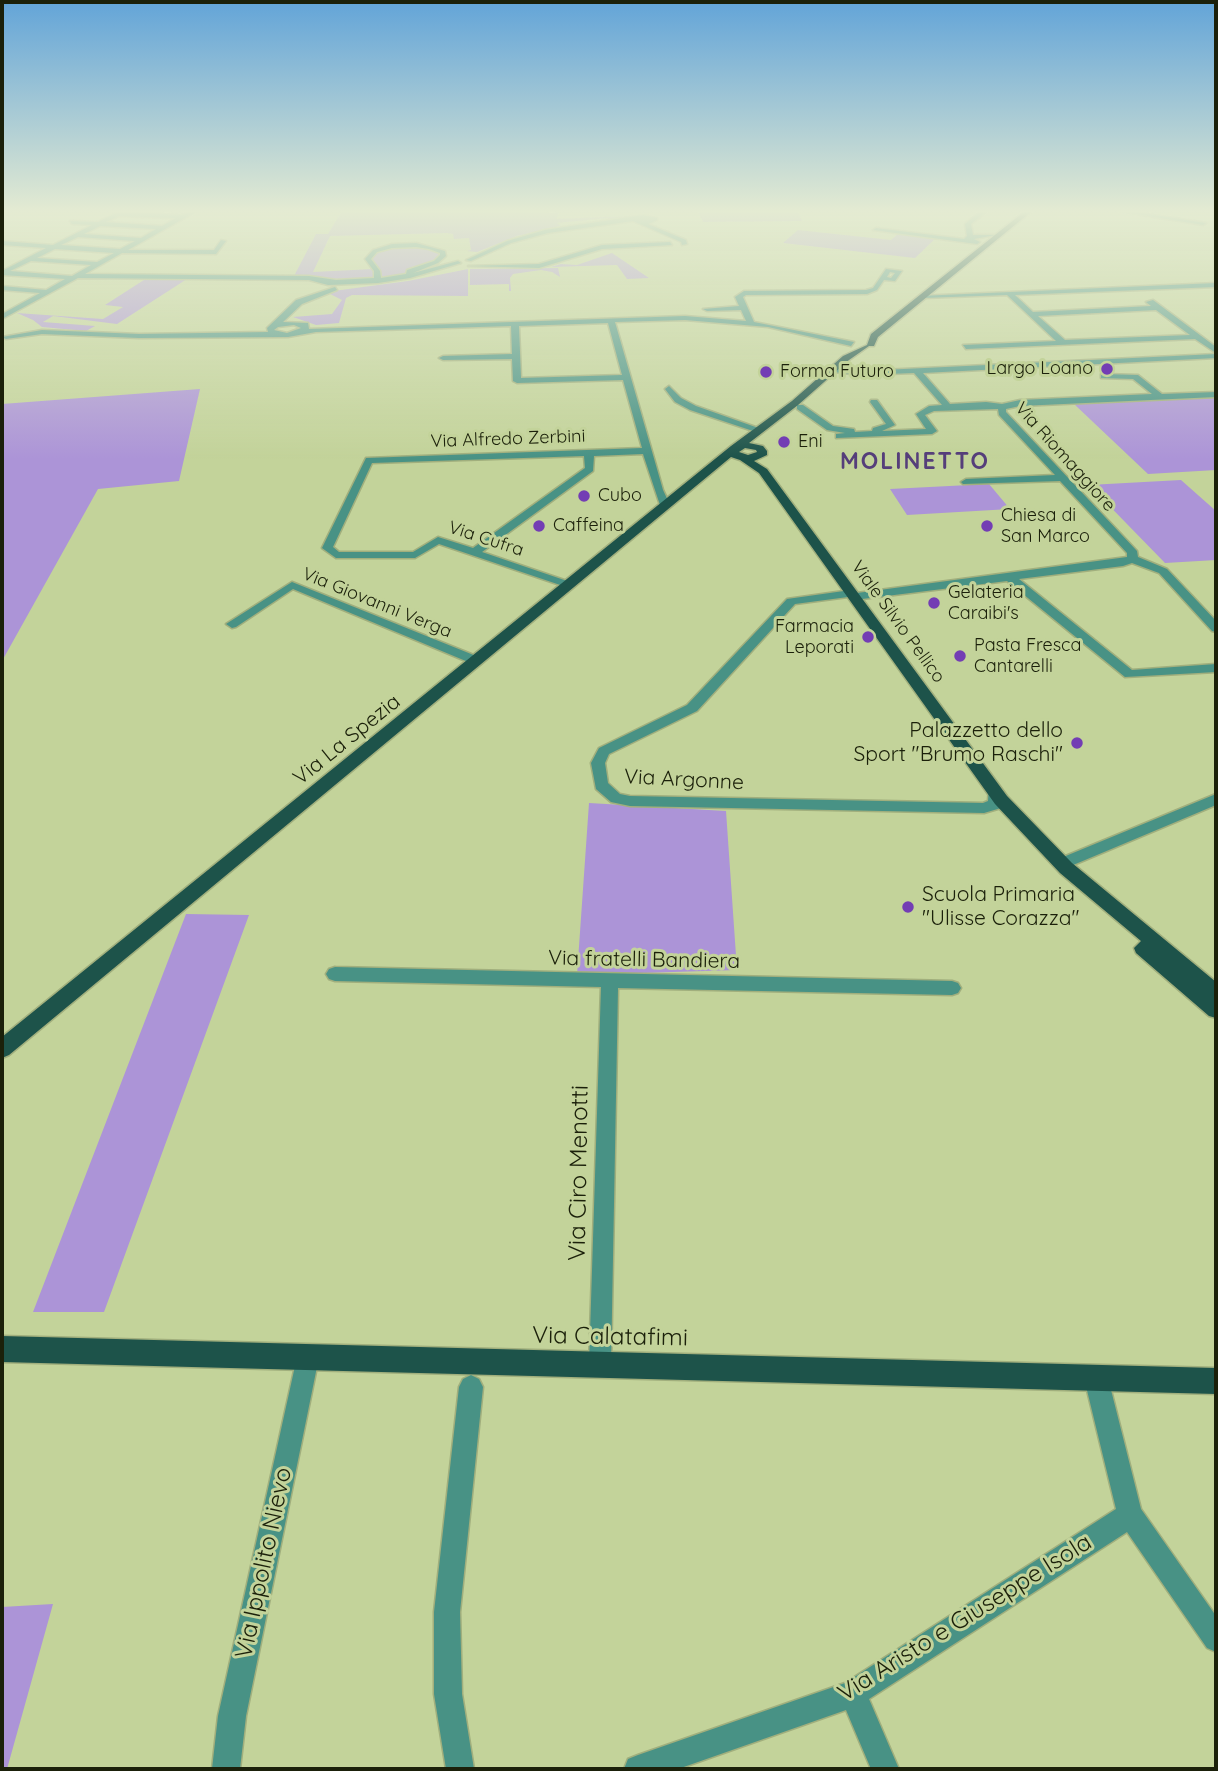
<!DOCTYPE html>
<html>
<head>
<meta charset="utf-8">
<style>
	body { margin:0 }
	#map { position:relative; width:1218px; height:1771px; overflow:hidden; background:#c3d39a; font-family:Quicksand,sans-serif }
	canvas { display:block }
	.frame { position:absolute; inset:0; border:4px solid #1b200a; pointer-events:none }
</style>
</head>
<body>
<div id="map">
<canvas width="1218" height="1771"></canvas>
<div class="frame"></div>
</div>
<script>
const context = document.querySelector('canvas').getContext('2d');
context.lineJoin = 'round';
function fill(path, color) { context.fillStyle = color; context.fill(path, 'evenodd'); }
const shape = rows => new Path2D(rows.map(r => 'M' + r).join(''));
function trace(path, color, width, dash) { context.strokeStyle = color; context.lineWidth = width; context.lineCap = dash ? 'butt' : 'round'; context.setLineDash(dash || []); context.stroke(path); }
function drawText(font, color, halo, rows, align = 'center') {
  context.font = font + ' Quicksand,sans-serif'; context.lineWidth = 6; context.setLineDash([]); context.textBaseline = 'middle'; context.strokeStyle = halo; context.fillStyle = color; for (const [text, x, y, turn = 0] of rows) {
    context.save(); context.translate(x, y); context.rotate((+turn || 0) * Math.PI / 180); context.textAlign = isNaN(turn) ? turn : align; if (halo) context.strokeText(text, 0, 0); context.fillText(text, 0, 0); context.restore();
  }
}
fill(shape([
	[342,211,527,211,559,213,556,219,629,216,610,220,607,218,557,223,561,226,517,236,477,252,467,251,471,250,469,238,454,239,453,234,447,233,330,236,313,272,373,269,375,278,328,279,315,276,294,276,316,234,328,234],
	[698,211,798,211,802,221,703,222],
	[798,230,891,240,899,233,936,238,915,258,783,243],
	[402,246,426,247,440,253,440,257,433,262,412,267,407,270,407,274,382,277,371,258,373,254],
	[612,253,649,278,627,279,617,265,551,267,561,264,577,265],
	[558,268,560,277,552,272,541,270,513,274,510,278,511,291,509,291,509,284,470,285,470,269],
	[468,269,468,296,352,295,346,298,339,323,316,325,293,317,332,314,342,300,326,292,408,281],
	[147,278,187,279,117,324,53,316,43,322,95,326,86,331,42,327,33,320,17,313,103,319,123,307,105,305],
	[200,389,179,481,98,489,2,661,2,404],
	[1216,396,1216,470,1148,474,1074,404],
	[1181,480,1216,511,1216,560,1165,563,1089,485],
	[989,484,1010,509,907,515,890,489],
	[589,803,726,811,737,970,577,975],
	[186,914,249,915,104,1312,33,1312],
	[53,1604,7,1769,2,1769,2,1607]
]), '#ac94d7');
const minor = shape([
	[120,211,182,215,190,211,197,211,128,250,214,250,221,240,226,241,216,254,122,253,85,274,309,276,336,280,374,278,374,271,365,259,373,250,392,244,416,243,445,251,446,256,438,263,413,273,458,261,461,263,410,278,378,283,328,285,309,280,78,278,2,319,2,314,40,293,2,290,2,286,46,290,65,279,2,275,2,271,46,248,2,245,2,241,53,245,92,225,72,224,70,221,98,222,120,211],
	[119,216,176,218,162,226,106,222,119,216],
	[100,226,156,229,141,238,84,234,100,226],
	[78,237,135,241,120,249,61,245,78,237],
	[416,247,429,249,440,253,440,255,434,261,407,270,406,274,381,278,380,271,371,259,377,252,392,248,416,247],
	[55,249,114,253,97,262,37,258,55,249],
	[31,261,91,265,72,276,10,271,31,261],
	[981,211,987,211,971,224,973,235,996,235,974,239,980,242,977,244,873,230,876,228,964,239,967,236,965,224,981,211],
	[1118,211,1131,211,1206,223,1203,225,1118,211],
	[643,215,657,218,657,220,648,224,686,240,687,244,682,245,681,242,633,221,548,233,511,243,471,261,466,260,507,241,545,230,643,215],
	[670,242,672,245,602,249,539,268,468,266,539,264,602,245,670,242],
	[886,269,902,271,895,281,884,280,877,290,867,294,746,295,743,297,754,322,854,342,851,346,768,327,685,320,615,322,663,490,670,505,665,508,660,505,643,454,594,456,593,471,482,552,573,583,573,587,569,588,439,544,415,558,336,558,322,548,366,458,642,448,623,380,517,383,513,381,512,359,443,360,439,358,443,356,512,354,511,326,316,332,288,337,139,338,42,334,6,339,2,337,42,330,139,334,268,332,267,328,296,300,335,287,337,290,302,304,283,322,308,323,309,329,685,316,746,321,741,310,707,311,703,309,739,306,735,297,744,291,866,290,873,288,886,269],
	[890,272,895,273,891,278,887,277,890,272],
	[608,323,622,375,521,378,519,326,608,323],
	[294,325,301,328,287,333,274,330,278,327,294,325],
	[584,456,585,468,473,548,438,537,413,552,339,552,333,547,372,463,584,456],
	[1216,283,1216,287,1015,295,1033,312,1151,306,1146,302,1153,300,1216,347,1216,353,1195,339,966,349,963,345,1056,341,1007,295,923,298,919,296,1216,283],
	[1156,310,1190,335,1065,340,1038,316,1156,310],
	[1216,354,1216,358,923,373,950,404,986,402,1002,404,1020,400,1152,394,1133,379,1101,378,1101,374,1104,374,1138,375,1162,394,1216,392,1216,397,1020,406,1006,409,1006,412,1137,551,1138,557,1167,569,1216,621,1216,632,1212,631,1159,573,1132,563,1123,566,1019,579,1132,670,1216,664,1216,672,1125,677,1007,581,854,600,848,597,795,604,697,711,609,754,605,763,608,783,620,794,630,796,983,803,988,801,989,787,994,786,1001,791,1003,804,1001,808,984,813,630,806,611,802,596,789,591,763,599,748,687,705,787,599,851,590,857,593,1127,557,1127,553,1060,481,963,484,961,482,966,479,1055,475,999,415,998,409,934,411,925,415,937,431,932,434,836,438,836,434,845,433,827,430,797,409,797,405,803,405,833,426,854,429,855,432,872,431,873,428,886,424,870,402,871,400,877,400,895,425,882,431,926,429,916,414,929,406,942,405,914,373,862,375,833,372,830,368,862,371,1216,354],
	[669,386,681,398,696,406,764,430,756,432,690,410,675,402,665,389,669,386],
	[292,582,481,658,483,661,477,665,473,664,293,589,236,627,232,628,226,624,292,582],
	[1216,794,1216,805,1066,868,1061,870,1053,864,1056,860,1216,794],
	[335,967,952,981,958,983,961,988,958,993,952,995,618,988,611,1365,608,1373,600,1376,592,1373,589,1365,601,987,335,981,329,979,326,974,329,969,335,967],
	[308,1346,316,1349,319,1357,246,1716,240,1769,212,1769,218,1716,297,1357,300,1349,308,1346],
	[1096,1366,1104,1370,1108,1378,1141,1509,1216,1616,1216,1652,1207,1648,1127,1532,869,1699,899,1769,871,1769,846,1710,678,1769,624,1769,628,1759,638,1755,845,1683,1116,1509,1084,1378,1088,1370,1096,1366],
	[471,1375,479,1379,483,1387,460,1612,462,1694,474,1769,446,1769,434,1694,434,1612,459,1387,463,1379,471,1375]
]);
const major = shape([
	[1025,211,1032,211,878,337,874,346,869,346,849,360,798,405,749,443,763,446,767,451,767,455,754,461,767,469,1007,796,1072,863,1216,982,1216,1018,1209,1016,1136,953,1134,948,1141,941,1060,873,995,804,759,473,740,460,731,457,9,1055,2,1058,2,1037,731,446,792,401,843,356,867,345,871,334,1025,211],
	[745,448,756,450,757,452,748,455,739,452,745,448],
	[2,1336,1216,1368,1216,1394,2,1362,2,1336]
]);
trace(minor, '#a1af7d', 3);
trace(major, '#a1af7d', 3);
fill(minor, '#489285');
fill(major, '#1d534a');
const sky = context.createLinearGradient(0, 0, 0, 459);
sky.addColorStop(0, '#62a4d8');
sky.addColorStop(0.46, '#e4ebd2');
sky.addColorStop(1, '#e4ebd200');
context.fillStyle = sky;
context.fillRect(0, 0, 1218, 459);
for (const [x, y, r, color] of [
	[1107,369,7,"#733db4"],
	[766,372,7,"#733db4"],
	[784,442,7,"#733db4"],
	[584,496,7,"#733db4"],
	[539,526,7,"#733db4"],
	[987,526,7,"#733db4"],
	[934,603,7,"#733db4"],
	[868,637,7,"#733db4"],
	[960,656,7,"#733db4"],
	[1077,743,7,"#733db4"],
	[908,907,7,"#733db4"]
]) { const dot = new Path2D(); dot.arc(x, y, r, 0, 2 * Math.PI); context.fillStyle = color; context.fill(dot); trace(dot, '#c3d39a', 2.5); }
drawText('18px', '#1b200a', '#c3d39a', [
	["Largo Loano",1093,369,"right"],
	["Forma Futuro",780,372],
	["Eni",798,442],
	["Cubo",598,496],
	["Chiesa di",1001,516],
	["San Marco",1001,537],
	["Caffeina",553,526],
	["Gelateria",948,593],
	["Caraibi's",948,614],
	["Farmacia",854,627,"right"],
	["Leporati",854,648,"right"],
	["Pasta Fresca",974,646],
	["Cantarelli",974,667]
], 'left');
drawText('18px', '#1b200a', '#c3d39a', [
	["Via Alfredo Zerbini",508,439,-2],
	["Via Riomaggiore",1065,457,48],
	["Via Cufra",486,539,18],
	["Via Giovanni Verga",377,603,22],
	["Viale Silvio Pellico",898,622,54]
]);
drawText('21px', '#1b200a', '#c3d39a', [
	["Palazzetto dello",1063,731],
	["Sport \"Brumo Raschi\"",1063,755],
	["Scuola Primaria",922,895,"left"],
	["\"Ulisse Corazza\"",922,919,"left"]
], 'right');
drawText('21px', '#1b200a', '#c3d39a', [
	["Via La Spezia",347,740,-39],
	["Via Argonne",684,780,3],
	["Via fratelli Bandiera",644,960,1]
]);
context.letterSpacing = '2px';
drawText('bold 23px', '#553e7a', '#c3d39a', [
	["MOLINETTO",915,462]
]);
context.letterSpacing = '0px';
drawText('24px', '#1b200a', '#c3d39a', [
	["Via Ciro Menotti",579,1173,-89],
	["Via Calatafimi",610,1337,1],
	["Via Ippolito Nievo",264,1563,-78],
	["Via Aristo e Giuseppe Isola",965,1618,-32]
]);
</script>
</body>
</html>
